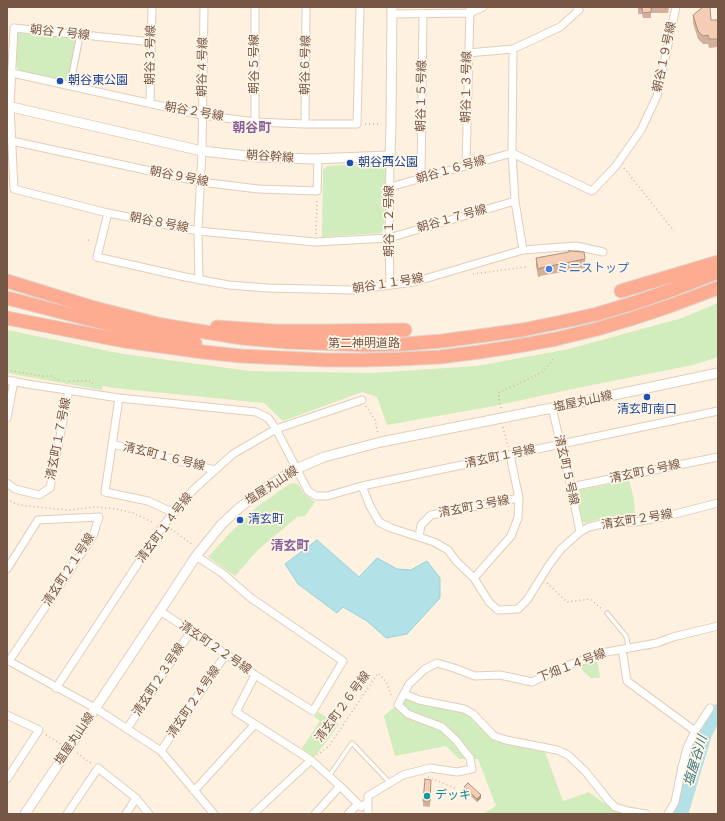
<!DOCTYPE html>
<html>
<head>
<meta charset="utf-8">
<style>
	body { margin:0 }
	#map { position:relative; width:725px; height:821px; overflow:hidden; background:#fef1df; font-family:"Varela Round",sans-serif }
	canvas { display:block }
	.frame { position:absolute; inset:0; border:8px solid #765645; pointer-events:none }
</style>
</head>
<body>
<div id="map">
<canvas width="725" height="821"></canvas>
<div class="frame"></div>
</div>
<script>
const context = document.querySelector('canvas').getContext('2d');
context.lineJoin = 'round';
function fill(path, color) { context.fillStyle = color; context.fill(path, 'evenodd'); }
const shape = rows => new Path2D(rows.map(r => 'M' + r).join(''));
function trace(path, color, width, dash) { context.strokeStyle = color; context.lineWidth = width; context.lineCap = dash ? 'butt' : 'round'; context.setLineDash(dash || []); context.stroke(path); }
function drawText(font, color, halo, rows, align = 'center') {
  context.font = font + ' "Varela Round","Noto Sans JP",sans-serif'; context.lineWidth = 3.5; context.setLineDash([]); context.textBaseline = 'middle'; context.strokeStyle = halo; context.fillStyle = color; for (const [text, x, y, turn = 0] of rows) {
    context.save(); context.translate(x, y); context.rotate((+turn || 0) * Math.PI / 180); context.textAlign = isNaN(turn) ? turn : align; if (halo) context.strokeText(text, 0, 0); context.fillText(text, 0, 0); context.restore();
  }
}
fill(shape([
	[22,31,77,38,68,81,20,71,17,67,17,34],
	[382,163,386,168,384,229,381,233,322,237,323,170,327,166],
	[718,303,718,357,693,365,582,387,494,406,387,425,377,397,362,392,283,421,264,403,114,388,103,386,102,390,7,373,7,330,123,354,250,371,371,373,477,366,569,349,682,318],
	[629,480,634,499,635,517,610,517,592,521,586,523,582,521,576,495,580,490],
	[291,483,298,484,304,494,315,502,305,516,297,517,258,550,235,576,208,557,228,535,258,506],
	[597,659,600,677,599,678,591,678,582,670,580,662],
	[404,697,449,708,470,716,491,738,538,748,545,752,563,801,589,792,612,809,626,814,483,814,496,806,478,759,459,759,446,746,395,756,384,716,393,708,401,705],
	[318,712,339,724,327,741,314,757,302,748,320,721,314,717]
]), '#d1ecbd');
const water = shape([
	[317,540,359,577,377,558,397,569,411,570,427,561,440,578,440,598,407,634,386,638,367,621,343,607,337,613,298,584,285,564,317,540]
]);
fill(water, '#b2e1e8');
trace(water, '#98d1db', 1);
trace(shape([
	[680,814,704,734,712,718,718,712]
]), '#b2e1e8', 16);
const service = shape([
	[607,613,626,636,629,648],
	[329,776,352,743,390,783]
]);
const pedestrian = shape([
	[70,86,80,35]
]);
const minor = shape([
	[392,14,470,13,483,7],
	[152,42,14,28,10,106,14,189,108,213,198,231,315,242,389,238,515,201],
	[468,53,513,49,560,27,579,10,577,7],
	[12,73,202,115,255,122,305,124,357,124,360,7],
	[150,104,152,7],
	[255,122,255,7],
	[305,124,306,7],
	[12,141,201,182,258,189,317,191,318,159],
	[466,166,470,7],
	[421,179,423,14],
	[390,187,512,153,592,191,615,167,641,130,657,96,676,7],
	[108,213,97,257,185,277,229,285,267,288,353,290,414,282,523,250,515,201,512,153,513,49],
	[523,250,576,246,603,252],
	[199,280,198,231,202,151,204,7],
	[390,285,389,238,390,156],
	[7,380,27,384,119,398,256,412,268,418,276,429,308,491,316,496,327,496,362,486,718,411],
	[119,398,105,492,148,501,174,513],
	[552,408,571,487,580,532],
	[7,418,14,381],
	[112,444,215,470],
	[7,483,15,489,39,495,50,488,69,390],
	[362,486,370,506,379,522,391,528,434,542,448,550,457,562,474,578,489,602,498,610,518,609,527,600,549,565,561,549,580,532,589,527,606,523,636,522,667,516,718,503],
	[571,487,718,457],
	[419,537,421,525,431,515,519,498],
	[196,556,222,573,251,598,343,661,313,711,255,675],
	[7,569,38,520,99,517,93,536,9,661],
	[474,578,511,536,518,518,519,498,510,455],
	[160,611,226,654,255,675,236,712,311,760,253,814],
	[623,655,627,681,695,731],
	[7,660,95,708,161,751,214,814],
	[56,688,162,527,193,490,233,454,276,429,362,400],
	[404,694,419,700,464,709,473,714,494,736,506,740,557,750,568,755,585,771,609,801,615,807,628,811,646,814],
	[7,715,39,730,7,779],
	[127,729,191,631],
	[161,751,226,654],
	[311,760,340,786,315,814],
	[340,786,361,807,368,802],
	[194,791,255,724],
	[67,814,98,768,136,798,149,814],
	[126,814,136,798],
	[348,814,358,804],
	[368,814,368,796,403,775,430,768,457,772,472,769,470,758,462,748,457,741,442,727,408,714,398,705,409,684,425,669,437,663,454,668,475,676,500,675,532,682,563,667,587,659,601,653,657,643,673,637,718,626],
	[668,814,675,802,682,767,687,748,695,731,710,708]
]);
const tertiary = shape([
	[7,106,202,151,257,157,312,159,390,156,391,124,392,7],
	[25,814,160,611,196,556,221,525,238,509,262,490,296,469,324,457,381,442,552,408,718,373]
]);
const motorway = shape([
	[7,281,91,307,162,325,242,338,287,342,366,345,405,344,442,341,479,336,522,330,561,322,597,314,634,303,669,291,718,272],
	[621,291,718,262],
	[7,298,119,327,158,336,195,343],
	[7,318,124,341,203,352,241,356,326,360,363,360,400,359,440,357,479,352,518,346,556,339,597,329,634,318,667,307,718,288],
	[217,327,275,331,330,331,405,330]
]);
trace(service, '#e2cdba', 5.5);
trace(pedestrian, '#e2cdba', 8);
trace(minor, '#e2cdba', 9);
trace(tertiary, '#e2cdba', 11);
trace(motorway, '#ded6d2', 15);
trace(shape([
	[365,124,381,124],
	[624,168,674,231],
	[316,234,317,199],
	[88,240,92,241],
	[473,274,526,267],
	[7,370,42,376,51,376,59,380],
	[69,381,91,381,94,386],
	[366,406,375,420,378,434],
	[501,408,498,393,535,376,544,371,554,358],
	[503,427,508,447],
	[7,499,14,503,21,505,56,509,71,510,95,507,116,509,133,513,154,523],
	[171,529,193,545],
	[547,583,567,602,590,599,602,609],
	[46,735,61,744],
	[77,753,92,764],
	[317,755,329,746,378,673,387,683,392,698],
	[428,777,457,789]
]), '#dab198', 1.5, [1, 3]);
trace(service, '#fff', 3.5);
trace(pedestrian, '#fff', 5.5);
trace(minor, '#fff', 7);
trace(tertiary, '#fff', 9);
trace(motorway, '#fdab91', 13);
fill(shape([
	[638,7,669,7,668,13,651,13,651,18,643,18,642,14,638,14],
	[693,15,711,20,718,20,718,47,709,48,708,44,703,44,698,39,693,23],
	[536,258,585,259,585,268,540,276,540,277,538,277,536,266],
	[431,786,430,807,423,806,423,801],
	[464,787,481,798,477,802,464,790]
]), '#d3b09c');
fill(shape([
	[481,795,481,798,477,802,477,799]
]), '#ac907f');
const building = shape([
	[638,7,668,7,651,7,651,12,643,13,642,8,638,8,638,7],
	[703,7,710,7,711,20,718,20,718,39,709,39,708,35,703,36,698,31,693,15,703,7],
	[569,251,584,252,585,259,540,268,540,269,538,269,536,258,569,252,569,251],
	[425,779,431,780,430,801,423,801,425,779],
	[468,783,481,795,477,799,464,787,468,783]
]);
fill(building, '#f5cdb5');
trace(building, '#ac907f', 1);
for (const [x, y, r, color] of [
	[60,81,4,"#1a4fb4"],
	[350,163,4,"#1a4fb4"],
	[549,269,4,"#3f7fe0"],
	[647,397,4,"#1a4fb4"],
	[240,520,4,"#1a4fb4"],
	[427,796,4,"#0f9aa8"]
]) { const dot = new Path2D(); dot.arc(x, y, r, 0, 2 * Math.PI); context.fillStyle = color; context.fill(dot); trace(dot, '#fff5e7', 1.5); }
drawText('12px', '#765645', '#fff5e7', [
	["朝谷７号線",60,33,6],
	["朝谷３号線",151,55,-89],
	["朝谷１９号線",665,57,-78],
	["朝谷５号線",255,64,-90],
	["朝谷６号線",306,65,-89],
	["朝谷４号線",203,67,-89],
	["朝谷１３号線",467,87,-89],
	["朝谷１５号線",422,96,-89],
	["朝谷２号線",194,112,10],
	["朝谷幹線",270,157,4],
	["朝谷１６号線",451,170,-16],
	["朝谷９号線",179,177,11],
	["朝谷１７号線",452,219,-16],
	["朝谷１２号線",390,221,-90],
	["朝谷８号線",159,223,11],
	["朝谷１１号線",388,284,-9],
	["第二神明道路",364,344],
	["塩屋丸山線",583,402,-12],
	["清玄町１７号線",59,439,-79],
	["清玄町１６号線",164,457,14],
	["清玄町１号線",500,457,-12],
	["清玄町５号線",566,470,77],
	["清玄町６号線",645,472,-12],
	["塩屋丸山線",272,486,-33],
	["清玄町３号線",474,507,-11],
	["清玄町２号線",637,520,-9],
	["清玄町１４号線",165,528,-53],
	["清玄町２１号線",69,570,-57],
	["清玄町２２号線",215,648,34],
	["下畑１４号線",572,666,-21],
	["清玄町２３号線",159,680,-57],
	["清玄町２４号線",194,702,-56],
	["清玄町２６号線",343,707,-54],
	["塩屋丸山線",75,739,-56]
]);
drawText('12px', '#164399', '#fff5e7', [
	["朝谷東公園",68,81],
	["朝谷西公園",358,163],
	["清玄町南口",647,410,"center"],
	["清玄町",248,520]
], 'left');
drawText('12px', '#366cbe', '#fff5e7', [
	["ミニストップ",557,269]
], 'left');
drawText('12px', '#0d838f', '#fff5e7', [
	["デッキ",435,796]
], 'left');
drawText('bold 13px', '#86609a', '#fff5e7', [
	["朝谷町",252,129],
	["清玄町",290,547]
]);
drawText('italic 13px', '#3b7984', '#fff5e7', [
	["塩屋谷川",696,761,-73]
]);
</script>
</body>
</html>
